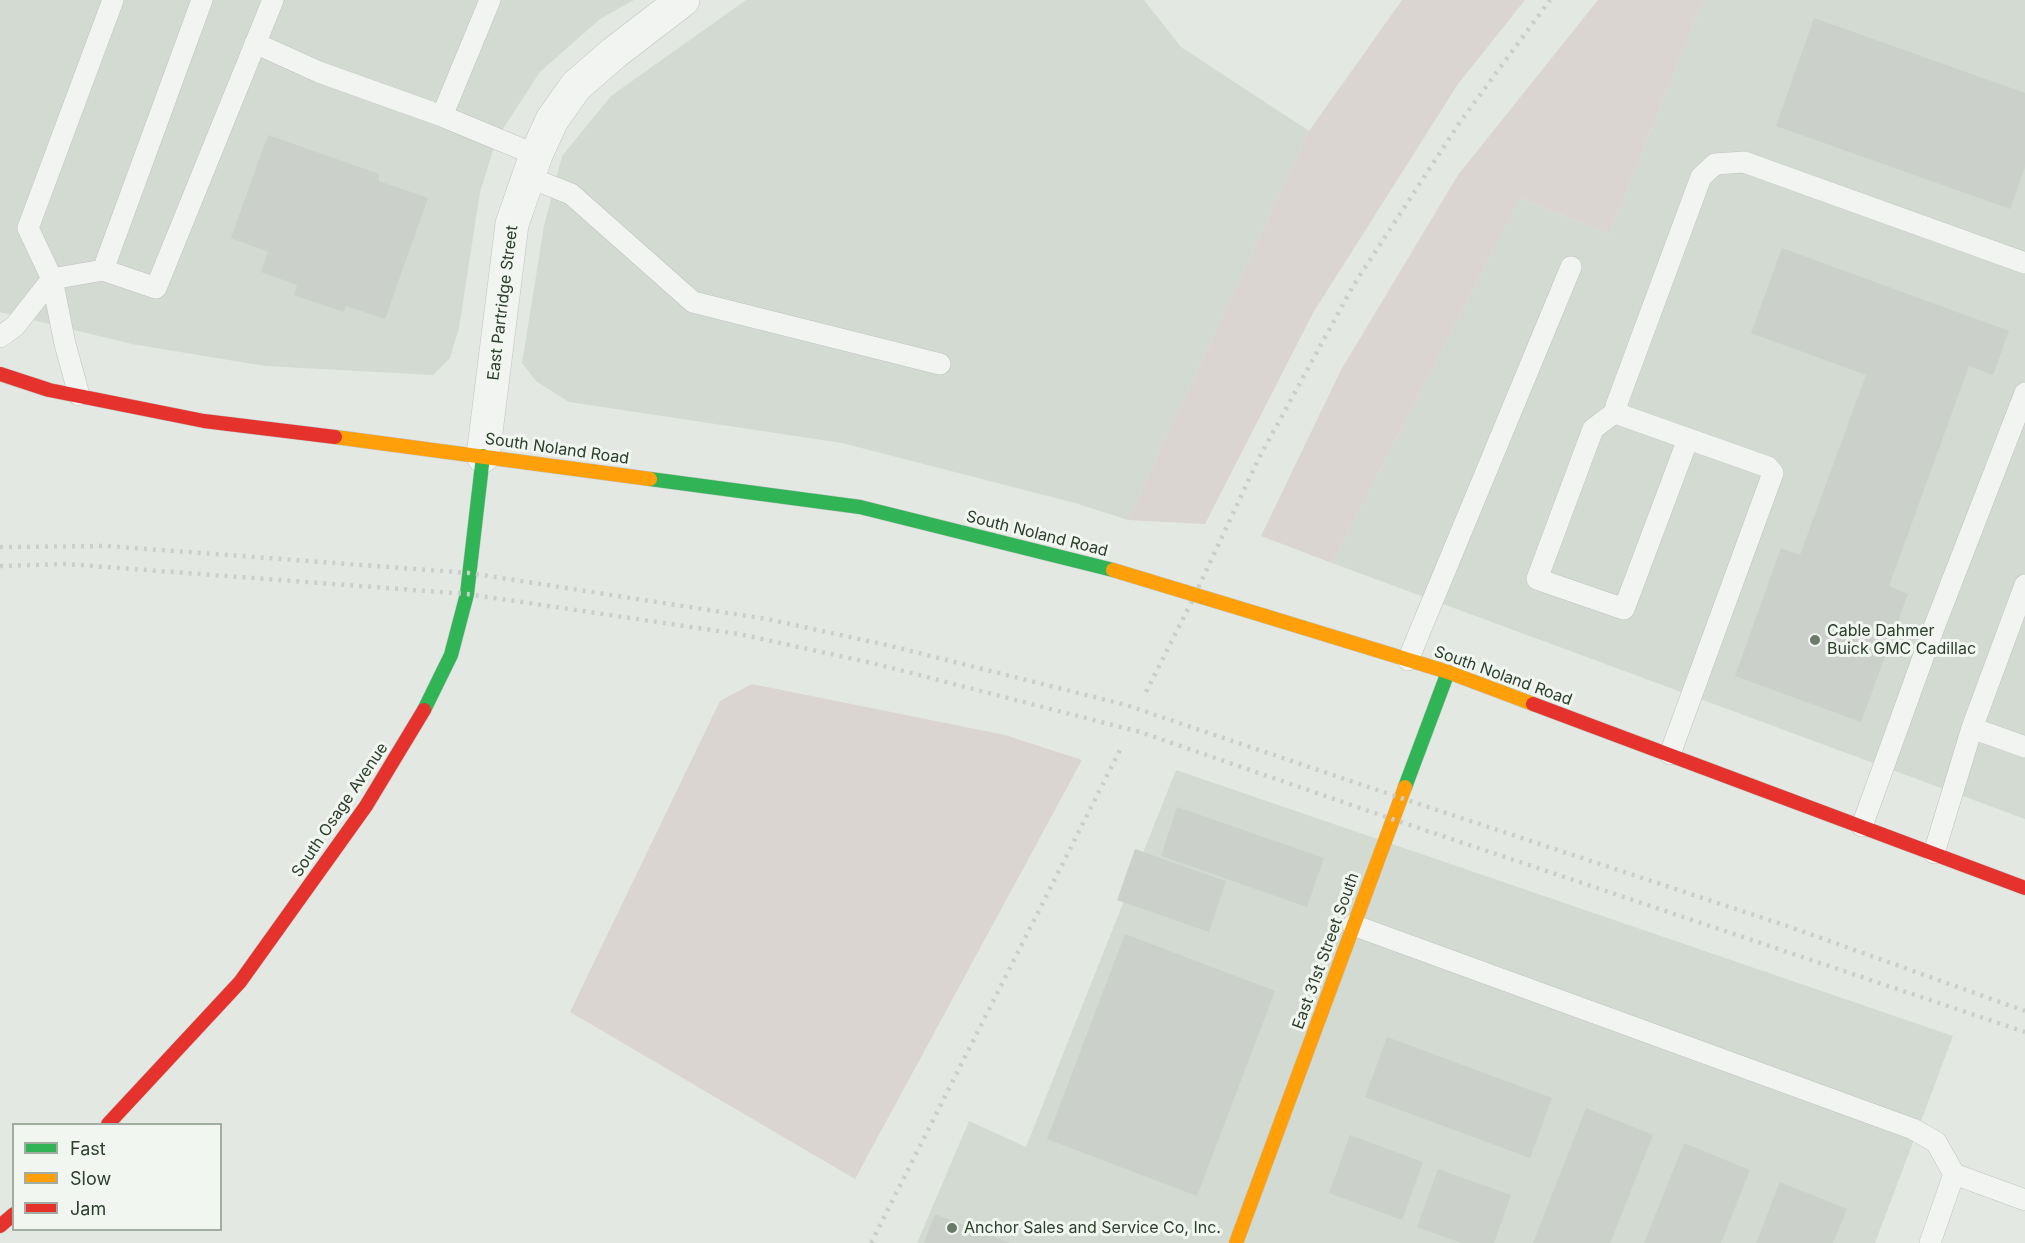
<!DOCTYPE html>
<html>
<head>
<meta charset="utf-8">
<style>
	body { margin:0 }
	#map { position:relative; width:2025px; height:1243px; overflow:hidden; background:#e3e8e3; font-family:Inter,sans-serif }
	canvas { display:block }
	.legend { position:absolute; left:12px; top:1123px; width:210px; height:108px; box-sizing:border-box; background:#f1f6f1; border:2px solid #a2ada2; margin:0; padding:8px 10px; list-style:none; font-size:18px; color:#2c3f2b }
	.legend li { display:flex; align-items:center; gap:12px; height:30px }
	.legend b { width:30px; border:2px solid #a2ada2 }
</style>
</head>
<body>
<div id="map">
<canvas width="2025" height="1243"></canvas>
<ul class="legend">
<li><b style="height:8px;background:#30b455"></b>Fast</li>
<li><b style="height:8px;background:#ff9f0a"></b>Slow</li>
<li><b style="height:8px;background:#e5322d"></b>Jam</li>
</ul>
</div>
<script>
const context = document.querySelector('canvas').getContext('2d');
context.lineJoin = 'round';
function fill(path, color) { context.fillStyle = color; context.fill(path, 'evenodd'); }
const shape = rows => new Path2D(rows.map(r => 'M' + r).join(''));
function trace(path, color, width, dash) { context.strokeStyle = color; context.lineWidth = width; context.lineCap = dash ? 'butt' : 'round'; context.setLineDash(dash || []); context.stroke(path); }
function drawText(font, color, halo, rows, align = 'center') {
  context.font = font + ' Inter,sans-serif'; context.lineWidth = 6; context.setLineDash([]); context.textBaseline = 'middle'; context.strokeStyle = halo; context.fillStyle = color; for (const [text, x, y, turn = 0] of rows) {
    context.save(); context.translate(x, y); context.rotate((+turn || 0) * Math.PI / 180); context.textAlign = isNaN(turn) ? turn : align; if (halo) context.strokeText(text, 0, 0); context.fillText(text, 0, 0); context.restore();
  }
}
fill(shape([
	[0,0,634,0,600,19,540,72,497,138,480,192,459,328,450,358,433,375,265,366,132,344,0,312],
	[746,0,1144,0,1181,47,1309,131,1128,520,1075,503,842,443,569,402,537,382,522,363,544,226,562,156,611,96],
	[1703,0,2025,0,2025,819,1332,563,1520,198,1609,234],
	[1176,770,1953,1036,1875,1243,917,1243,969,1121,1026,1147]
]), '#d2dad2');
fill(shape([
	[1402,0,1525,0,1458,84,1313,313,1205,524,1128,520,1309,131],
	[1598,0,1703,0,1609,234,1520,198,1332,563,1261,536,1341,370,1458,175],
	[752,684,1005,735,1082,760,855,1179,570,1012,720,701]
]), '#dad5d1');
fill(shape([
	[1814,18,2025,93,2025,167,2010,209,1776,126],
	[268,135,379,174,379,181,428,198,385,319,346,306,343,312,294,295,297,285,261,272,268,252,231,238],
	[1782,248,2009,331,1993,375,1969,366,1889,586,1908,594,1861,722,1735,676,1781,548,1800,555,1866,375,1751,333],
	[1177,807,1324,858,1307,907,1161,856],
	[1135,849,1226,881,1209,932,1117,900],
	[1125,934,1275,991,1197,1196,1047,1139],
	[1387,1037,1552,1098,1530,1158,1365,1097],
	[1586,1108,1653,1135,1610,1243,1533,1243],
	[1350,1135,1423,1162,1402,1220,1329,1193],
	[1684,1143,1750,1170,1721,1243,1644,1243],
	[1438,1169,1511,1195,1494,1243,1461,1243,1417,1227],
	[1780,1182,1847,1209,1833,1243,1756,1243],
	[935,1214,1011,1243,924,1243]
]), '#cbd0cb');
const lane = shape([
	[490,0,442,116,536,155],
	[255,43,319,72,442,116],
	[528,177,571,194,693,302,940,364],
	[103,270,156,288,273,0],
	[0,337,15,326,52,279,103,270,202,0],
	[79,395,65,344,52,279,28,228,113,0],
	[1618,410,1593,429,1537,579,1624,609,1688,439],
	[1408,660,1571,267],
	[1972,728,2025,747],
	[1670,754,1773,473,1768,467,1621,415,1616,406,1701,177,1715,164,1744,162,2025,263],
	[1862,826,1933,630,2025,393],
	[1934,853,1972,728,2025,585],
	[1353,925,1913,1129,1936,1142,1954,1174,2025,1200],
	[1930,1243,1954,1174]
]);
const street = shape([
	[483,456,512,224,536,155,552,120,576,86,614,53,683,0]
]);
const fast = shape([
	[650,479,860,507,1113,570],
	[424,710,451,655,467,594,483,456],
	[1405,787,1448,672]
]);
const slow = shape([
	[335,437,650,479],
	[1265,616,1448,672,1533,704],
	[1236,1243,1405,787]
]);
const jam = shape([
	[0,374,49,390,204,421,335,437],
	[1533,704,2025,888],
	[108,1124,240,982,366,806,424,710],
	[0,1226,14,1214]
]);
trace(lane, '#c0c3c0', 22);
trace(street, '#c0c3c0', 34);
trace(fast, '#c0c3c0', 15);
trace(slow, '#c0c3c0', 15);
trace(jam, '#c0c3c0', 15);
trace(lane, '#f2f4f2', 21);
trace(street, '#f2f4f2', 33);
trace(fast, '#30b455', 14);
trace(slow, '#ff9f0a', 14);
trace(jam, '#e5322d', 14);
trace(shape([
	[0,547,107,546,469,573,767,619,891,646,1126,705,1401,798,1793,928,2025,1011],
	[0,566,66,564,467,594,739,634,872,663,1140,732,1392,819,2025,1032],
	[1146,692,1190,605,1259,458,1353,286,1460,122,1550,0],
	[871,1243,1122,746]
]), '#cbcfcb', 4.5, [3, 6]);
const slowBridge = shape([
	[1113,570,1265,616]
]);
trace(slowBridge, '#c0c5c0', 15, []);
trace(slowBridge, '#ff9f0a', 14);
for (const [x, y, r, color] of [
	[1815,640,6,"#6c7a6b"],
	[952,1228,6,"#6c7a6b"]
]) { const dot = new Path2D(); dot.arc(x, y, r, 0, 2 * Math.PI); context.fillStyle = color; context.fill(dot); trace(dot, '#f1f6f1', 2); }
drawText('16px', '#2c3f2b', '#f1f6f1', [
	["East Partridge Street",503,303,-83],
	["South Noland Road",557,449,8],
	["South Noland Road",1037,534,14],
	["South Noland Road",1503,676,20],
	["South Osage Avenue",340,810,-56],
	["East 31st Street South",1326,951,-70]
]);
drawText('16px', '#2c3f2b', '#f1f6f1', [
	["Cable Dahmer",1827,631],
	["Buick GMC Cadillac",1827,649],
	["Anchor Sales and Service Co, Inc.",964,1228]
], 'left');
</script>
</body>
</html>
